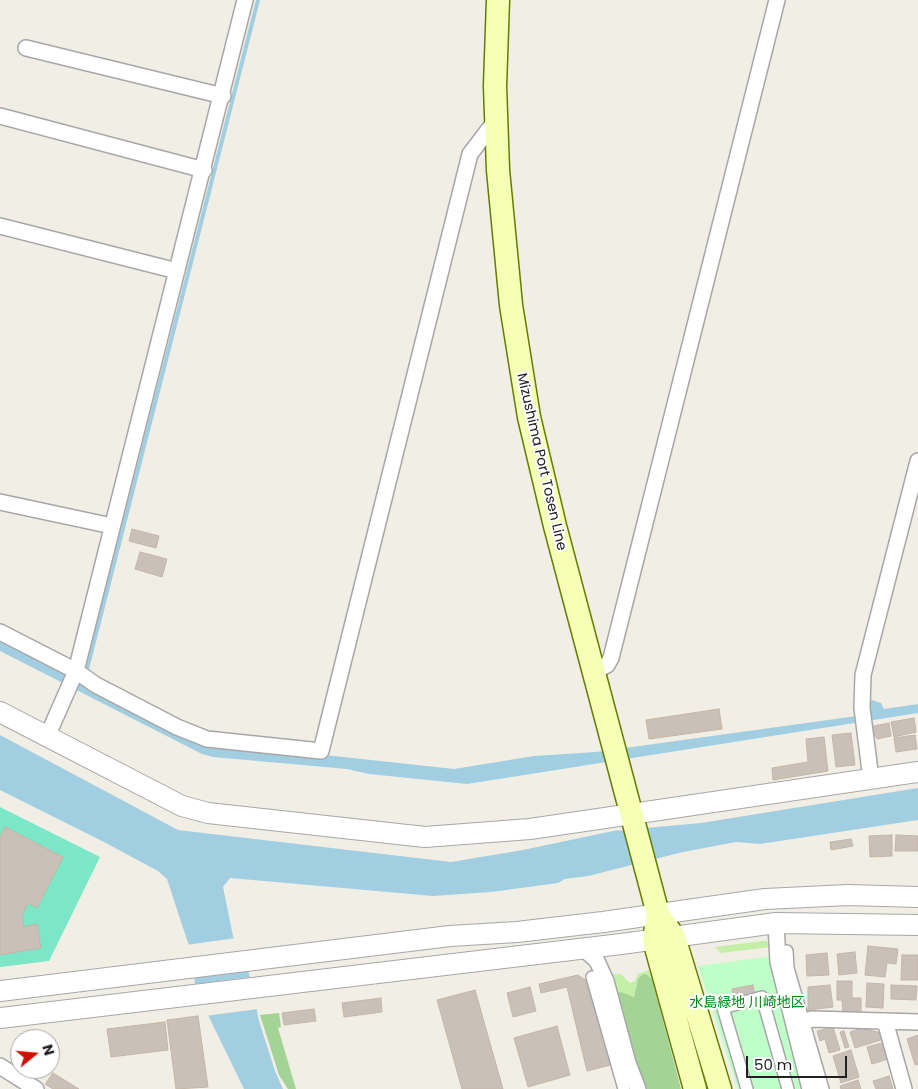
<!DOCTYPE html>
<html>
<head>
<meta charset="utf-8">
<style>
	body { margin:0 }
	#map { position:relative; width:918px; height:1089px; overflow:hidden; background:#f1eee5; font-family:Poppins,sans-serif }
	canvas { display:block }
	.north { position:absolute; left:10px; top:1029px; width:50px; height:50px; box-sizing:border-box; background:#fff; border:1px solid #a6a6a6; border-radius:50%; rotate:73deg; font-size:14px; font-weight:700; line-height:20px; text-align:center; color:#202020 }
	.north::after { content:''; display:block; margin:auto; width:18px; height:22px; background:#cf1100; clip-path:polygon(50% 0,100% 100%,50% 72%,0 100%) }
	.scale { position:absolute; left:746px; top:1056px; width:101px; height:22px; box-sizing:border-box; border:2px solid #202020; border-top:0; padding-left:6px; font-size:15px; line-height:18px; white-space:nowrap; color:#202020; -webkit-text-stroke:4px #fff; paint-order:stroke }
</style>
</head>
<body>
<div id="map">
<canvas width="918" height="1089"></canvas>
<div class="north">N</div>
<div class="scale">50 m</div>
</div>
<script>
const context = document.querySelector('canvas').getContext('2d');
context.lineJoin = 'round';
function fill(path, color) { context.fillStyle = color; context.fill(path, 'evenodd'); }
const shape = rows => new Path2D(rows.map(r => 'M' + r).join(''));
function trace(path, color, width, dash) { context.strokeStyle = color; context.lineWidth = width; context.lineCap = dash ? 'butt' : 'round'; context.setLineDash(dash || []); context.stroke(path); }
function drawText(font, color, halo, rows, align = 'center') {
  context.font = font + ' Poppins,"Noto Sans JP",sans-serif'; context.lineWidth = 4; context.setLineDash([]); context.textBaseline = 'middle'; context.strokeStyle = halo; context.fillStyle = color; for (const [text, x, y, turn = 0] of rows) {
    context.save(); context.translate(x, y); context.rotate((+turn || 0) * Math.PI / 180); context.textAlign = isNaN(turn) ? turn : align; if (halo) context.strokeText(text, 0, 0); context.fillText(text, 0, 0); context.restore();
  }
}
fill(shape([
	[762,941,767,941,770,947,721,953,715,947],
	[649,970,652,979,646,974,638,979,634,997,621,992,614,994,609,975,621,974,630,983,635,981,638,974]
]), '#c4efa7');
fill(shape([
	[646,974,652,979,681,1089,645,1089,640,1071,631,1058,614,994,621,992,634,997,638,979,642,975],
	[279,1013,281,1027,278,1028,296,1089,288,1089,279,1075,260,1015]
]), '#a3d496');
fill(shape([
	[772,956,790,1020,788,1037,803,1089,738,1089,698,966]
]), '#bffec9');
fill(shape([
	[0,807,100,857,49,961,0,967]
]), '#7ce7c7');
fill(shape([
	[0,638,182,734,325,755,454,769,534,756,596,752,857,716,872,700,881,703,884,709,918,704,918,713,467,784,369,774,347,769,213,757,202,754,0,651],
	[0,735,178,830,451,862,523,850,613,831,701,823,918,788,918,820,760,844,736,842,683,852,588,876,565,879,558,883,491,892,433,896,230,878,223,887,233,936,248,969,259,1021,275,1071,283,1089,244,1089,208,1015,195,984,190,949,167,879,158,871,104,842,0,790]
]), '#a2cee2');
fill(shape([
	[236,938,247,962,190,966,186,945],
	[250,977,258,1009,205,1016,195,984]
]), '#f1eee5');
trace(shape([
	[86,673,258,0]
]), '#a2cee2', 4);
const building = shape([
	[132,529,159,536,156,548,129,541,132,529],
	[140,552,167,559,162,577,135,569,140,552],
	[719,709,722,729,649,739,646,720,719,709],
	[914,718,916,732,894,737,891,722,914,718],
	[889,723,891,736,877,739,876,736,871,737,869,727,889,723],
	[851,733,855,765,836,767,832,735,851,733],
	[915,735,917,749,896,752,894,738,915,735],
	[824,737,828,771,773,780,772,768,808,762,806,739,824,737],
	[5,827,63,857,37,908,28,903,22,915,24,927,37,924,41,948,0,955,0,837,5,827],
	[892,835,892,856,870,857,869,836,892,835],
	[896,835,918,836,918,851,895,851,896,835],
	[851,839,853,846,831,850,830,842,851,839],
	[868,946,898,949,896,964,887,963,885,977,865,975,868,946],
	[855,952,857,973,839,975,837,954,855,952],
	[827,953,829,975,807,976,806,955,827,953],
	[902,955,918,955,918,980,901,980,902,955],
	[578,975,591,984,611,1065,587,1071,567,987,541,993,539,984,578,975],
	[837,981,852,981,852,998,861,998,861,1013,843,1013,842,1000,837,1000,837,981],
	[867,983,884,984,883,1008,866,1007,867,983],
	[753,985,755,997,734,1001,732,989,753,985],
	[830,985,833,1007,808,1010,808,987,830,985],
	[891,985,917,986,916,1000,891,999,891,985],
	[530,987,536,1011,513,1017,507,993,530,987],
	[475,990,503,1089,462,1089,437,1000,475,990],
	[381,998,382,1012,344,1017,342,1003,381,998],
	[314,1009,316,1021,284,1025,282,1013,314,1009],
	[198,1016,208,1087,176,1089,167,1020,198,1016],
	[165,1022,168,1050,111,1057,107,1029,165,1022],
	[557,1026,570,1075,528,1087,514,1038,557,1026],
	[833,1027,840,1050,829,1053,825,1039,820,1041,817,1031,833,1027],
	[861,1028,882,1033,884,1039,855,1048,850,1032,861,1028],
	[844,1031,849,1047,845,1048,840,1032,844,1031],
	[918,1035,918,1064,915,1065,907,1039,918,1035],
	[15,1042,20,1042,20,1062,17,1062,15,1042],
	[882,1043,888,1059,872,1064,867,1047,882,1043],
	[851,1050,859,1077,841,1083,833,1056,851,1050],
	[53,1073,79,1089,53,1089,45,1084,53,1073],
	[889,1076,893,1089,876,1089,873,1081,889,1076],
	[858,1080,861,1089,841,1089,840,1086,858,1080]
]);
fill(building, '#c9c1b8');
trace(building, '#c4b6a6', 1);
const pedestrian = shape([
	[787,951,788,968,823,1089],
	[592,977,624,1089],
	[747,1089,723,1008,762,997,788,1089]
]);
const minor = shape([
	[26,48,223,96],
	[0,116,204,170],
	[0,226,177,271],
	[0,502,112,526],
	[0,632,76,671,96,685,177,727,207,739,321,751,470,154,496,120],
	[594,672,607,665,611,658,777,0],
	[47,737,76,671,245,0],
	[871,779,862,708,863,675,918,461],
	[776,923,778,962,810,1089],
	[583,948,597,961,606,981,628,1063,638,1089],
	[885,1021,904,1089],
	[794,1024,812,1019,918,1022],
	[0,1066,36,1089]
]);
const tertiary = shape([
	[0,712,182,806,208,813,425,837,530,829,918,772],
	[0,991,450,936,517,932,603,922,765,899,848,895,918,897],
	[0,1018,621,944,776,923,918,925]
]);
const secondary = shape([
	[498,0,495,86,498,170,511,305,529,417,555,526,658,914,674,937,720,1089],
	[658,914,654,940,695,1089]
]);
trace(pedestrian, '#a7a7a7', 14);
trace(minor, '#a7a7a7', 18);
trace(tertiary, '#a7a7a7', 22);
trace(secondary, '#657d00', 25);
trace(pedestrian, '#fff', 11);
trace(minor, '#fff', 15);
trace(tertiary, '#fff', 20);
trace(secondary, '#f5ffb5', 22);
drawText('14px', '#202020', '#fff', [
	["Mizushima Port Tosen Line",541,462,77]
]);
drawText('14px', '#028a18', '#fff', [
	["水島緑地 川崎地区",747,1003]
]);
</script>
</body>
</html>
